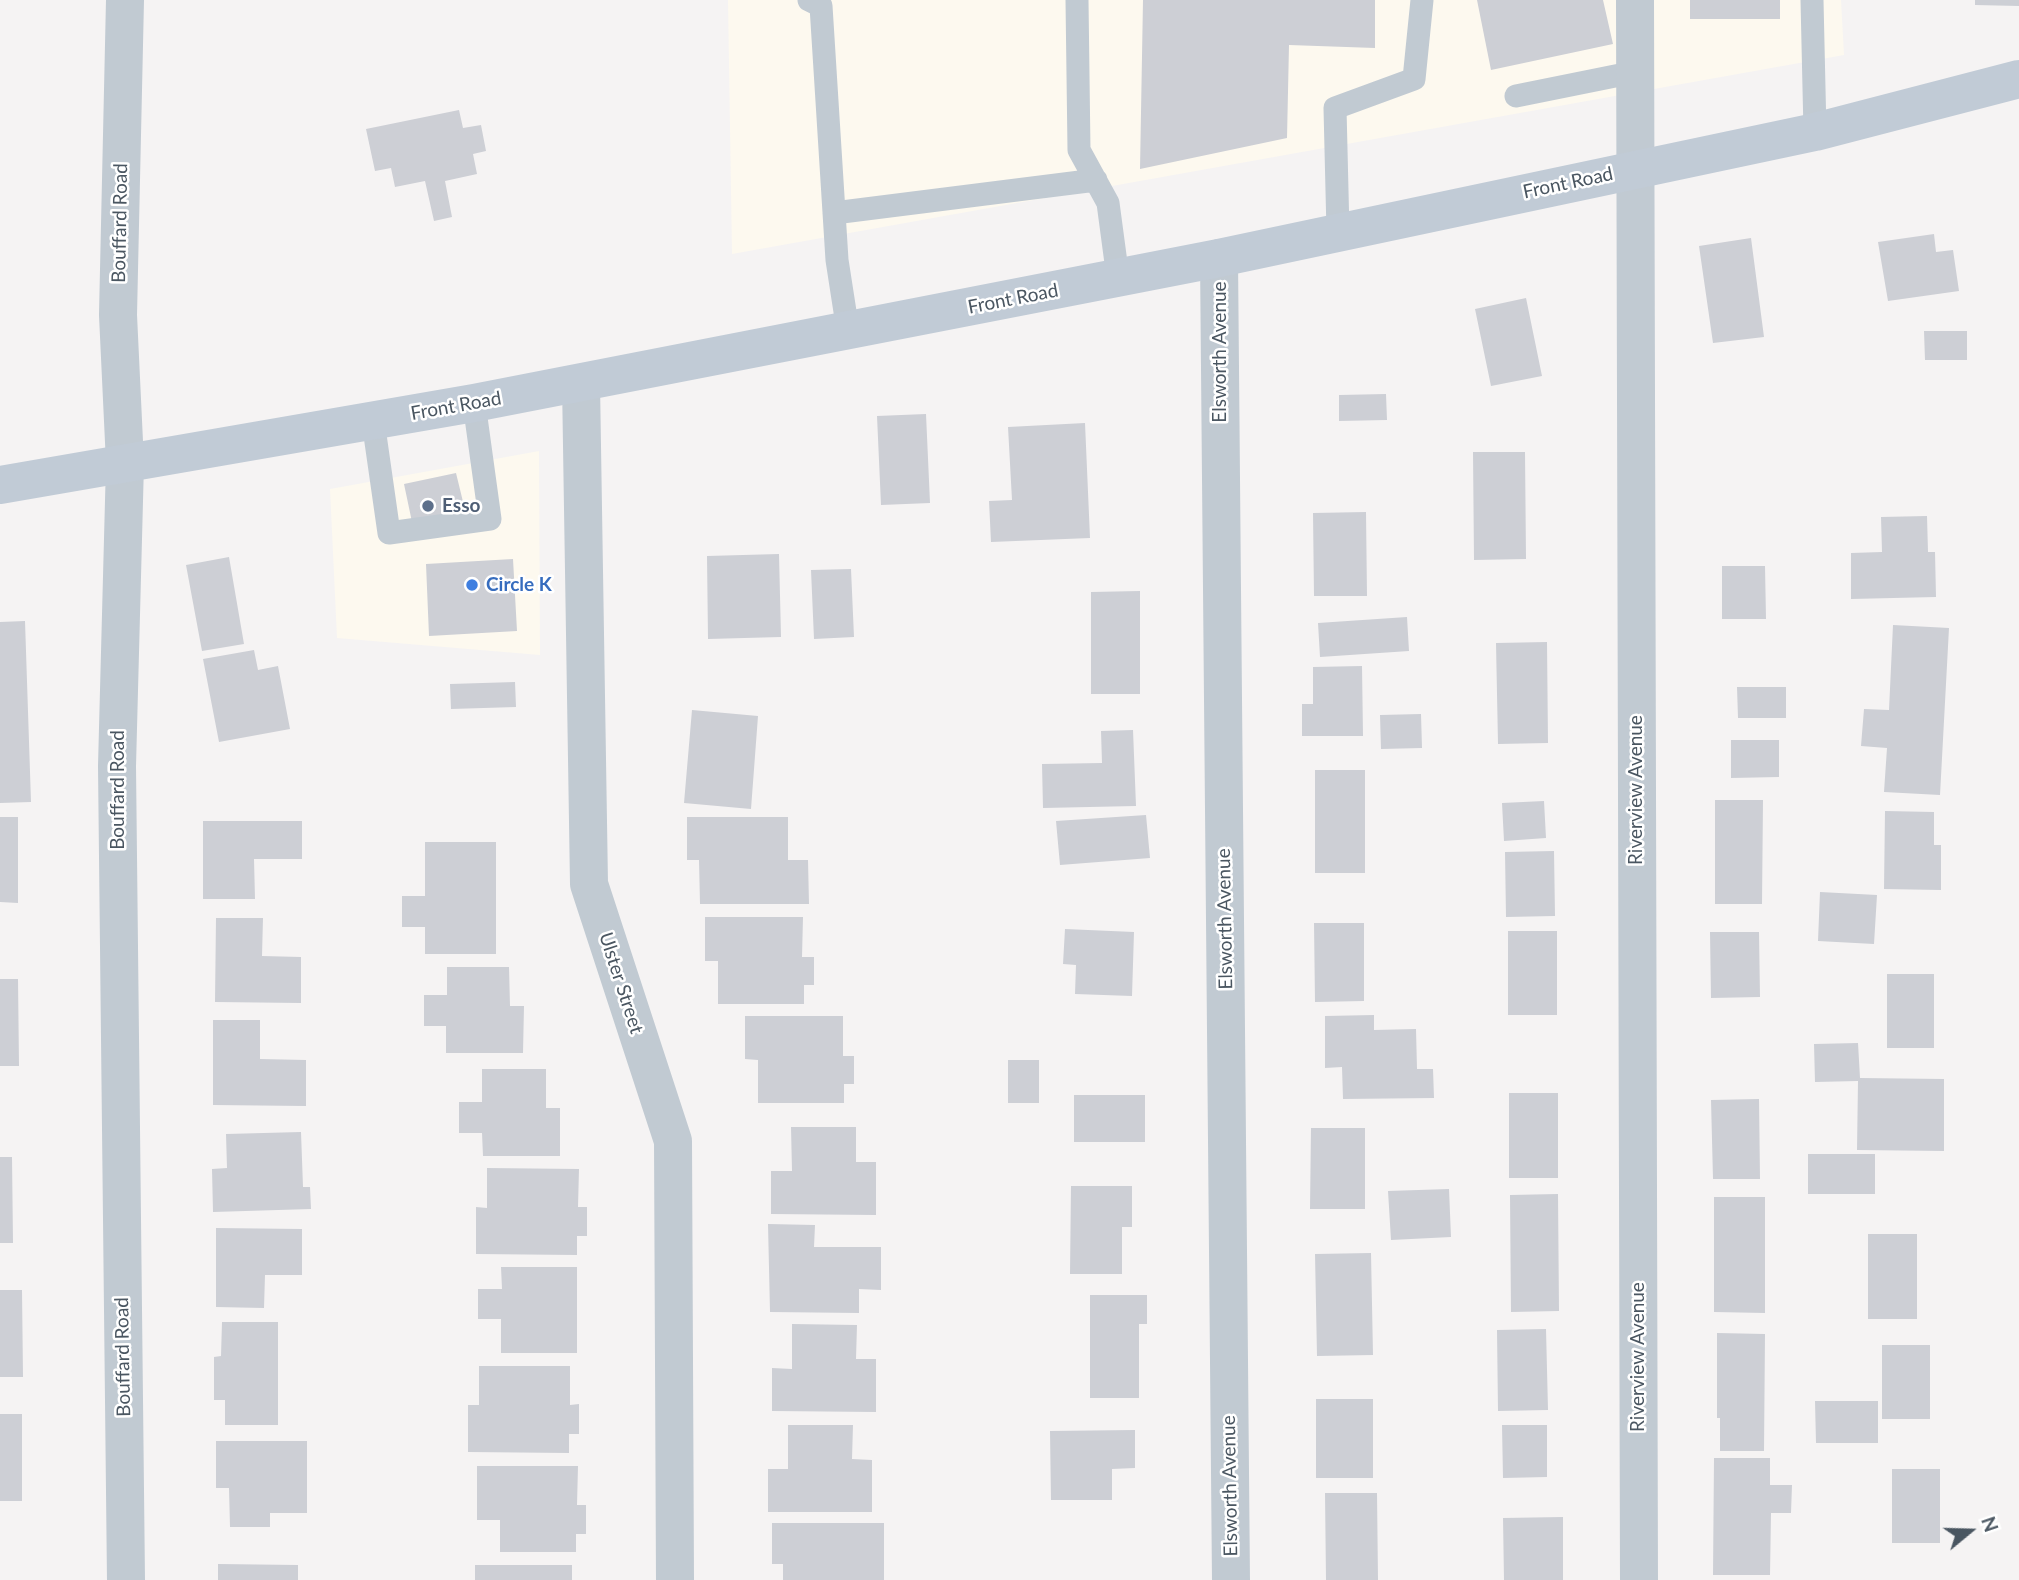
<!DOCTYPE html>
<html>
<head>
<meta charset="utf-8">
<style>
	body { margin:0 }
	#map { position:relative; width:2019px; height:1580px; overflow:hidden; background:#f5f3f3; font-family:Lato,sans-serif }
	canvas { display:block }
	.north { position:absolute; left:1935px; top:1496px; width:70px; height:70px; -webkit-text-stroke:5px #fff; paint-order:stroke; rotate:71deg; font-size:19px; font-weight:700; line-height:28px; text-align:center; color:#4a5661 }
	.north::after { content:''; display:block; margin:auto; width:24px; height:32px; background:#4a5661; clip-path:polygon(50% 0,100% 100%,50% 72%,0 100%) }
</style>
</head>
<body>
<div id="map">
<canvas width="2019" height="1580"></canvas>
<div class="north">N</div>
</div>
<script>
const context = document.querySelector('canvas').getContext('2d');
context.lineJoin = 'round';
function fill(path, color) { context.fillStyle = color; context.fill(path, 'evenodd'); }
const shape = rows => new Path2D(rows.map(r => 'M' + r).join(''));
function trace(path, color, width, dash) { context.strokeStyle = color; context.lineWidth = width; context.lineCap = dash ? 'butt' : 'round'; context.setLineDash(dash || []); context.stroke(path); }
function drawText(font, color, halo, rows, align = 'center') {
  context.font = font + ' Lato,sans-serif'; context.lineWidth = 5; context.setLineDash([]); context.textBaseline = 'middle'; context.strokeStyle = halo; context.fillStyle = color; for (const [text, x, y, turn = 0] of rows) {
    context.save(); context.translate(x, y); context.rotate((+turn || 0) * Math.PI / 180); context.textAlign = isNaN(turn) ? turn : align; if (halo) context.strokeText(text, 0, 0); context.fillText(text, 0, 0); context.restore();
  }
}
fill(shape([
	[728,0,1841,0,1844,55,732,254],
	[539,451,540,655,337,638,330,489]
]), '#fdf9ef');
fill(shape([
	[1143,0,1375,0,1375,48,1289,45,1287,138,1140,169],
	[1477,0,1603,0,1613,44,1491,70],
	[1690,0,1780,0,1780,19,1690,19],
	[1975,0,2019,0,2019,6,1975,5],
	[459,110,463,128,481,125,486,151,473,154,477,174,445,181,452,217,434,221,425,181,395,187,391,168,375,171,366,129],
	[1934,234,1936,252,1953,250,1959,291,1888,301,1878,242],
	[1751,238,1764,337,1713,343,1699,246],
	[1526,298,1542,376,1491,386,1475,309],
	[1924,331,1967,331,1967,360,1925,360],
	[1386,394,1387,420,1339,421,1339,395],
	[926,414,930,503,881,505,877,416],
	[1085,423,1090,538,991,542,989,501,1012,500,1008,427],
	[1473,452,1525,452,1526,559,1474,560],
	[456,473,465,510,412,522,404,484],
	[1366,512,1367,596,1314,596,1313,513],
	[1927,516,1928,552,1935,552,1936,597,1851,599,1851,553,1882,552,1881,517],
	[779,554,781,637,708,639,707,556],
	[229,557,244,644,202,651,186,565],
	[513,559,517,631,429,636,426,564],
	[1722,566,1765,566,1766,619,1722,619],
	[851,569,854,637,814,639,811,570],
	[1140,591,1140,694,1091,694,1091,592],
	[1407,617,1409,651,1320,657,1318,623],
	[25,621,31,802,0,803,0,622],
	[1893,625,1949,628,1940,795,1884,792,1887,748,1861,746,1864,709,1889,710],
	[1547,642,1548,743,1498,744,1496,643],
	[254,650,258,670,278,666,290,729,219,742,203,659],
	[1362,666,1363,736,1302,736,1302,704,1313,704,1313,667],
	[515,682,516,707,451,709,450,684],
	[1737,687,1786,687,1786,718,1738,718],
	[692,710,758,716,751,809,684,803],
	[1421,714,1422,748,1381,749,1380,715],
	[1133,730,1136,806,1043,808,1042,764,1102,763,1101,731],
	[1731,740,1779,740,1779,777,1731,778],
	[1315,770,1365,770,1365,873,1315,873],
	[1715,800,1763,800,1762,904,1715,904],
	[1544,801,1546,838,1504,841,1502,803],
	[1885,811,1934,812,1934,845,1941,845,1941,890,1884,889],
	[1146,815,1150,858,1060,865,1056,821],
	[0,817,18,817,18,903,0,902],
	[687,817,788,817,788,860,808,860,809,904,700,904,699,860,687,860],
	[203,821,302,821,302,859,254,859,255,899,203,899],
	[425,842,496,842,496,954,425,954,425,927,402,927,402,896,425,896],
	[1554,851,1555,916,1506,917,1505,852],
	[1820,892,1877,895,1874,944,1818,941],
	[705,917,803,917,802,957,814,957,814,985,804,985,804,1004,718,1004,718,961,705,961],
	[216,918,263,918,262,956,301,957,301,1003,215,1002],
	[1314,923,1364,923,1364,1001,1315,1002],
	[1065,929,1134,932,1132,996,1075,994,1076,965,1063,964],
	[1508,931,1557,931,1557,1015,1508,1015],
	[1710,932,1759,932,1760,997,1711,998],
	[447,967,509,967,510,1006,524,1006,523,1053,446,1053,446,1026,424,1026,424,995,447,995],
	[1887,974,1934,974,1934,1048,1887,1048],
	[0,979,18,979,19,1066,0,1066],
	[1374,1015,1374,1030,1416,1029,1417,1069,1433,1069,1434,1098,1343,1099,1342,1067,1325,1068,1325,1016],
	[745,1016,843,1016,843,1056,854,1056,854,1084,844,1084,844,1103,758,1103,758,1060,745,1059],
	[213,1020,260,1020,260,1059,306,1060,306,1106,213,1105],
	[1858,1043,1860,1078,1944,1079,1944,1151,1857,1150,1858,1081,1815,1082,1814,1044],
	[1008,1060,1039,1060,1039,1103,1008,1103],
	[482,1069,546,1069,546,1108,560,1108,560,1156,483,1156,482,1133,459,1133,459,1102,482,1102],
	[1509,1093,1558,1093,1558,1178,1509,1178],
	[1074,1095,1145,1095,1145,1142,1074,1142],
	[1759,1099,1760,1179,1713,1179,1711,1100],
	[791,1127,856,1127,856,1162,876,1162,876,1215,771,1214,771,1171,792,1171],
	[1311,1128,1365,1128,1365,1209,1310,1209],
	[301,1132,303,1187,310,1187,311,1209,213,1212,212,1169,227,1168,226,1134],
	[1808,1154,1875,1154,1875,1194,1808,1194],
	[0,1157,12,1157,13,1243,0,1243],
	[487,1168,579,1169,578,1207,587,1207,587,1236,577,1236,577,1255,476,1254,476,1207,487,1208],
	[1071,1186,1132,1186,1132,1227,1122,1227,1122,1274,1070,1274],
	[1449,1189,1451,1237,1391,1240,1388,1191],
	[1558,1194,1559,1311,1511,1312,1510,1195],
	[1714,1197,1765,1197,1765,1313,1714,1312],
	[768,1224,815,1225,814,1247,881,1247,881,1290,859,1289,859,1313,770,1312],
	[216,1228,302,1229,302,1275,265,1275,264,1308,216,1307],
	[1868,1234,1917,1234,1917,1319,1868,1319],
	[1371,1253,1373,1355,1317,1356,1315,1254],
	[501,1267,577,1267,577,1353,501,1353,501,1319,478,1319,478,1289,502,1289],
	[0,1290,22,1290,23,1377,0,1377],
	[1090,1295,1147,1295,1147,1324,1139,1324,1139,1398,1090,1398],
	[222,1322,278,1322,278,1425,225,1425,225,1400,214,1400,214,1357,221,1356],
	[792,1324,857,1325,856,1359,876,1359,876,1412,772,1411,772,1368,792,1369],
	[1546,1329,1548,1410,1498,1411,1497,1330],
	[1717,1333,1765,1334,1764,1451,1720,1451,1720,1418,1717,1418],
	[1882,1345,1930,1345,1930,1419,1882,1419],
	[479,1366,570,1366,570,1405,579,1404,579,1434,569,1434,569,1453,468,1452,468,1405,479,1405],
	[1316,1399,1373,1399,1373,1478,1316,1478],
	[1815,1401,1878,1401,1878,1443,1816,1443],
	[0,1414,22,1414,22,1501,0,1501],
	[788,1425,853,1425,852,1459,872,1460,872,1512,768,1512,768,1469,788,1469],
	[1502,1425,1547,1425,1547,1477,1503,1478],
	[1135,1430,1135,1468,1112,1469,1112,1500,1051,1500,1050,1431],
	[216,1441,307,1441,307,1513,270,1513,270,1527,230,1527,229,1488,216,1488],
	[1714,1458,1770,1458,1770,1485,1792,1485,1791,1513,1771,1513,1770,1575,1713,1575],
	[477,1466,578,1466,577,1505,586,1505,586,1534,576,1534,576,1552,500,1552,500,1520,477,1520],
	[1892,1469,1940,1469,1940,1543,1892,1543],
	[1325,1493,1377,1493,1378,1580,1326,1580],
	[1563,1517,1563,1580,1504,1580,1503,1518],
	[772,1523,884,1523,884,1580,783,1580,783,1564,772,1564],
	[218,1564,298,1565,298,1580,218,1580],
	[475,1565,572,1565,572,1580,475,1580]
]), '#cdcfd5');
trace(shape([
	[809,0,821,6,837,260,848,331],
	[1077,0,1079,150,1108,203,1118,278],
	[1812,0,1815,132],
	[1516,96,1635,72],
	[834,213,1096,180],
	[1338,232,1335,108,1414,79,1422,0],
	[373,421,389,533,490,519,474,403]
]), '#c1cad2', 23);
trace(shape([
	[125,0,118,315,125,463,117,766,126,1580],
	[1635,0,1639,1580],
	[1219,258,1231,1580],
	[581,383,589,884,673,1141,675,1580]
]), '#c1cad2', 38);
trace(shape([
	[0,485,474,403,1219,258,1815,132,2019,79]
]), '#c1cbd6', 38);
for (const [x, y, r, color] of [
	[428,506,7,"#5c6f8a"],
	[472,585,7,"#3f7fe0"]
]) { const dot = new Path2D(); dot.arc(x, y, r, 0, 2 * Math.PI); context.fillStyle = color; context.fill(dot); trace(dot, '#fff', 2.5); }
drawText('19px', '#4a5661', '#fff', [
	["Front Road",1568,183,-12],
	["Bouffard Road",120,223,-89],
	["Front Road",1013,299,-11],
	["Elsworth Avenue",1220,352,-90],
	["Front Road",456,406,-10],
	["Bouffard Road",118,790,-90],
	["Riverview Avenue",1636,790,-90],
	["Elsworth Avenue",1225,919,-91],
	["Ulster Street",621,983,72],
	["Bouffard Road",123,1357,-91],
	["Riverview Avenue",1638,1357,-90],
	["Elsworth Avenue",1230,1486,-91]
]);
drawText('bold 19px', '#4e5e75', '#fff', [
	["Esso",442,506]
], 'left');
drawText('bold 19px', '#366cbe', '#fff', [
	["Circle K",486,585]
], 'left');
</script>
</body>
</html>
